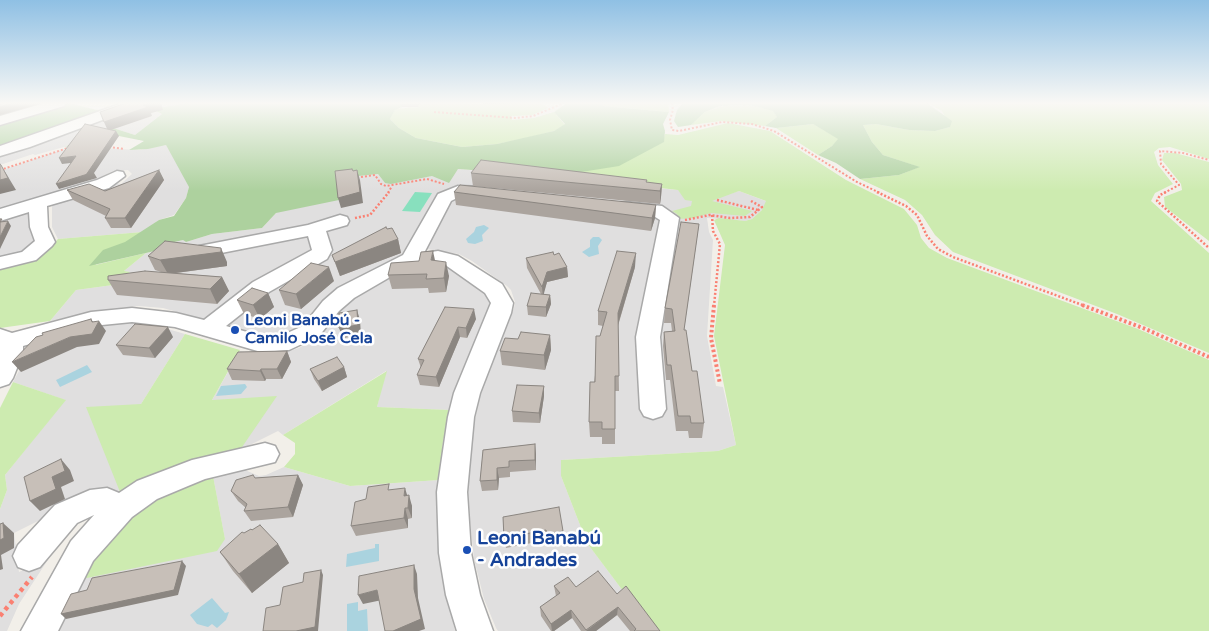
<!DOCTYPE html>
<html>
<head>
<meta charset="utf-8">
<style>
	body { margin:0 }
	canvas { display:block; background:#f2efe9 }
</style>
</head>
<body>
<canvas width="1209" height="631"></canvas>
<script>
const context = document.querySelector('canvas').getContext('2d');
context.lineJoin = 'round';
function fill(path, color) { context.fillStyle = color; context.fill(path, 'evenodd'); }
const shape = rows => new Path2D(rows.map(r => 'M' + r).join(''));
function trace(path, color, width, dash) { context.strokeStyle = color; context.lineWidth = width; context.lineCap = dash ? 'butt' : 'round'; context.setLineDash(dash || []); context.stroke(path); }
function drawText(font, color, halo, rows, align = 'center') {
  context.font = font + ' "Varela Round",sans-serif'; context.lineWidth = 5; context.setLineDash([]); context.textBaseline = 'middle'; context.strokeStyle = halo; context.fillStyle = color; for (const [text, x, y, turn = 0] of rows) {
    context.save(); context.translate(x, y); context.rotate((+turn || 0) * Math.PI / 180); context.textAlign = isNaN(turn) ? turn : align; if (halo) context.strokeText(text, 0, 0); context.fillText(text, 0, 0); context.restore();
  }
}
fill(shape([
	[142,103,188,103,153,110,162,114,135,135,113,128,64,147,35,155,33,154,0,165,0,154],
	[166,145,187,180,189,187,186,198,174,215,159,220,143,232,58,239,52,227,52,205,114,183,121,184,132,174,128,170,113,171,103,176,98,181,0,211,0,171,61,150,80,147,139,150],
	[458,169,678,190,692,201,692,206,739,191,792,211,762,210,752,219,745,221,707,218,709,232,713,240,707,336,716,386,723,387,736,445,718,451,561,460,561,476,587,543,653,631,498,631,496,628,484,599,474,559,466,482,469,449,482,385,514,308,515,302,511,290,507,286,472,261,459,254,427,249,428,244,409,242,401,255,337,289,317,307,305,325,292,333,264,337,228,326,235,320,216,315,209,321,163,308,139,306,110,309,50,321,76,290,113,285,130,272,124,271,146,253,159,250,170,243,183,240,186,242,212,234,262,228,276,213,339,178,378,174,385,183,432,176,441,178],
	[25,213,31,215,32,235,36,241,31,250,0,259,0,218],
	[422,262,449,266,489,297,493,305,450,410,377,407,386,371,283,435,278,431,240,450,212,400,240,351,249,353,279,354,299,348,321,335,346,303,371,286],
	[116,323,147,323,185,334,141,404,122,497,80,500,14,533,19,572,25,569,34,570,49,549,55,549,19,604,7,631,0,631,0,509,7,490,5,475,65,400,13,382,26,358,100,325],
	[284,467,350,486,439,480,437,514,442,571,455,631,56,631,82,579,225,539,213,476,245,470,259,476,266,475]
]), '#e0dfdf');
fill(shape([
	[542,103,548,108,532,115,511,116,512,120,534,118,554,112,565,125,554,131,531,137,497,144,462,147,416,138,399,128,390,119,395,109,418,107,419,104],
	[598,103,668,103,669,112,603,106],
	[927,103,1209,103,1209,159,1170,147,1159,148,1154,152,1158,165,1173,184,1155,193,1151,201,1209,253,1209,353,1117,314,953,252,935,235,922,215,905,200,860,179,899,175,919,167,883,155,872,142,863,125,876,124,909,130,935,131,950,127,942,111],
	[751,105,773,110,777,117,765,126,721,121,691,125,705,112,723,106],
	[728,123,770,131,846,180,904,209,917,225,921,238,929,248,947,258,1138,329,1209,360,1209,631,653,631,587,543,561,476,561,460,718,451,736,445,714,336,725,245,714,220,719,218,745,221,752,219,762,210,766,201,739,191,712,201,752,211,745,216,711,213,693,218,679,219,677,214,672,211,691,206,692,201,685,200,678,190,556,176,663,142,665,134,678,135],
	[813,124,839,139,832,146,818,155,776,128],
	[1164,153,1175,153,1209,162,1209,241,1165,207,1164,197,1182,190,1181,184,1162,160],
	[143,232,95,265,146,253,124,271,130,272,113,285,76,290,50,321,0,328,0,268,43,254,58,239],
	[185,334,240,350,212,400,277,396,240,450,122,497,86,407,141,404],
	[387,371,377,407,450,410,443,441,439,480,350,486,284,467,295,454,295,443,283,435],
	[13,382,66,400,5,475,7,490,0,509,0,408],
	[213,476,225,539,217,551,82,579,95,553,112,531,170,490]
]), '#cdebb0');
fill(shape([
	[69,103,105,112,0,149,0,124],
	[188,103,404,103,402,107,395,110,390,119,399,128,416,138,462,147,497,144,554,131,565,124,554,112,567,103,598,103,603,106,669,112,663,124,665,131,664,142,619,166,556,176,458,169,449,183,432,176,391,184,385,183,378,174,339,178,339,200,276,213,262,228,212,234,186,242,183,240,170,243,159,250,89,266,103,250,125,242,159,220,174,216,186,198,189,187,166,145,148,149,129,150,144,141,119,136,64,147,113,128,135,135,162,114,152,109],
	[683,103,927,103,952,121,950,127,935,131,909,130,876,124,863,125,872,142,883,155,920,167,899,175,860,179,836,163,818,155,832,146,838,139,813,124,776,128,765,126,777,117,773,111,751,105,720,106,705,112,691,125,678,127,674,121,677,110]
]), '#add19e');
fill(shape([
	[415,192,432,193,420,212,402,211]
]), '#88e0be');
fill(shape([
	[484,225,489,228,482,235,483,241,475,244,468,243,466,239,474,232,476,227],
	[593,237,599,237,602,240,598,246,599,254,589,257,582,252,590,247,590,240],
	[87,365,92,372,60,387,56,380],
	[245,384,247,387,241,394,216,396,221,386],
	[375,544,379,544,379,561,346,567,347,554,375,548],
	[212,598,225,613,229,612,226,620,217,628,212,624,208,627,197,624,190,615],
	[358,602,358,611,367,609,368,631,347,631,347,604]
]), '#aad3df');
const minor = shape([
	[45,103,66,103,64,106,0,125,0,116,45,103],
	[123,103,142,103,140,106,30,147,0,156,0,146,123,103],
	[117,171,123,172,125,176,109,188,47,206,48,227,55,242,52,246,36,260,0,269,0,257,22,252,35,241,30,227,29,212,0,221,0,209,97,180,117,171],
	[458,186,485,187,491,188,494,192,491,196,485,197,461,196,451,201,424,253,438,251,458,256,502,284,513,303,511,313,480,393,474,417,467,492,471,553,480,595,493,631,457,631,446,595,439,553,437,492,448,417,454,393,491,303,485,293,444,264,438,263,409,266,354,298,339,311,319,336,289,350,261,352,175,327,132,322,92,326,23,346,23,353,13,378,9,384,0,387,0,329,12,333,91,312,132,308,176,313,204,320,253,282,312,250,308,236,206,256,199,254,196,250,199,246,308,225,340,215,347,217,349,221,347,225,326,231,332,250,327,259,269,292,226,326,261,336,285,334,303,326,323,301,338,288,403,255,438,194,458,186],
	[626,202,662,206,679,218,660,337,666,409,662,416,653,419,644,416,640,409,636,337,660,220,652,215,620,211,617,207,620,203,626,202],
	[265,443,275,446,279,454,275,462,205,479,188,486,157,499,132,517,93,561,58,631,21,631,71,541,94,515,77,523,40,567,29,571,18,567,13,556,18,545,55,505,90,490,107,488,119,493,137,481,192,460,265,443]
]);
trace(minor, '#a9a9a9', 3);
trace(shape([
	[672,103,673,110,670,120,672,130,679,131,722,122,752,124,774,131,857,182,880,193],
	[434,112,516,118,533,116,564,103],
	[109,147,124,149],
	[0,170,71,147],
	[361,177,375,175,381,184,386,186,427,179,444,184],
	[388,193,392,186],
	[1164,193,1179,185,1161,164,1160,151,1183,153,1209,160]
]), '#fa8072', 2, [2, 2]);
trace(shape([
	[877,192,906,206,917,215,927,236,938,249,953,257,1085,306],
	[1166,192,1160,195,1157,201,1209,248],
	[717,200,758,210],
	[712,215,713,231,720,244,714,306],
	[355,218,370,215,389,192],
	[685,220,710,215,730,218,750,217,762,207,751,201]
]), '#fa8072', 2.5, [2, 2]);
trace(shape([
	[714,305,711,338,720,384],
	[1082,305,1143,328,1209,357]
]), '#fa8072', 4, [2.5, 2.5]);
trace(shape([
	[0,616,32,577]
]), '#fa8072', 4.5, [4, 4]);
fill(minor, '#fff');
fill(shape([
	[401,103,420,103,418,107,402,107],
	[159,170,164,180,131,228,111,228,105,218,106,216,73,200,67,190,105,191],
	[471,173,647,183,662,184,661,197,660,204,473,186],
	[454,192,656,205,655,218,651,231,456,205],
	[699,224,684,330,692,371,704,423,702,438,689,438,688,431,676,431,670,380,666,380,663,346,664,332,672,331,671,323,664,323,665,308],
	[398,239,401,253,340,276,332,255],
	[554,255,567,267,568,277,547,282,543,294,550,295,551,304,546,317,528,315,527,306,541,294,527,268,526,258],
	[148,256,227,262,227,266,176,273,222,277,229,291,217,304,117,295,108,280,161,272,155,270],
	[435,261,449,276,446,292,429,293,428,288,392,289,388,275],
	[635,267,618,326,619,391,615,391,615,444,602,444,602,437,590,437,589,422,600,336,603,326,598,325,598,311],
	[334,281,301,309,285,305,279,290],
	[268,293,274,307,260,319,244,314,237,300],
	[445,307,476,319,467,338,460,337,439,387,420,385,417,375,421,368,418,359],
	[550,335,551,350,545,370,502,365,500,351],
	[173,337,155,358,123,355,116,345],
	[287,351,291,362,282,379,266,379,265,381,232,380,227,369],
	[344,367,347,377,322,391,314,379,310,369],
	[544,386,544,396,540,423,513,422,512,411],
	[535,444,536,470,510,472,510,477,499,478,498,490,482,491,480,481,483,450],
	[298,475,303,485,293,517,251,521,244,511,246,508,238,501,231,491,255,478],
	[391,490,407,496,412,506,412,518,408,519,408,528,356,536,351,526,366,499],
	[503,517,563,531,564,541,548,544,547,540,506,548,504,538],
	[252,530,278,544,289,563,252,593,233,571,220,552,244,533],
	[554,586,576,587,617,594,660,631,630,631,617,615,596,631,581,631,572,618,554,631,551,631,541,616,540,607,556,596]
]), '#aba49e');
fill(shape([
	[13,103,43,103,0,115,0,107],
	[151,103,161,103,163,110,151,113,152,116,108,131,104,122,143,105],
	[116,131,119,136,94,173,97,178,59,189,56,184],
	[76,156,79,162,62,164,59,158],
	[1,165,16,190,0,194,0,180],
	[159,170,164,180,131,228,125,218],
	[357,170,360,180,363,203,341,208,338,198],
	[662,184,661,197,660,204,660,191],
	[656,205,655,218,651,231,652,218],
	[8,221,11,226,0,249,0,237],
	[398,239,401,253,340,276,335,262],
	[221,248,227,262,227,266,168,274,160,260],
	[433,251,436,265,431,260],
	[636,253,635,267,617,328,618,313],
	[446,262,449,276,446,292,444,278],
	[329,267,334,281,301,309,296,294],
	[567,267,568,277,547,282,543,297,542,287,547,272],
	[222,277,229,291,217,304,210,289],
	[268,293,274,307,260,319,253,305],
	[550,295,551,304,546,317,546,307],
	[474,309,476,319,467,338,466,328],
	[357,310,360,320,361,335,343,338,339,328],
	[91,319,96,326,99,321,106,331,99,344,77,347,21,372,12,362,70,337,92,322],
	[168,327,173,337,155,358,149,348],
	[458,327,460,337,439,387,436,377],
	[550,335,551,350,545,370,544,355],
	[287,351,291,362,282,379,277,369],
	[344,367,347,377,322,391,318,381],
	[261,369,266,379,265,381,260,371],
	[544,386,544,396,540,423,539,413],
	[535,444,536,454,536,470,535,460],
	[61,459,70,470,74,481,61,487,65,499,40,511,30,501,52,477],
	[497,468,499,478,498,490,497,480],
	[298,475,303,485,293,517,288,507],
	[405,488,408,498,404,496],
	[409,495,412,506,412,518,408,508],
	[405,508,408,519,408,528,404,518],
	[3,523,14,533,14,548,1,555,3,569,0,570,0,540],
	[278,544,289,563,252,593,239,574],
	[182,561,186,566,178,595,66,619,61,614],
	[414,565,417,574,418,598,425,629,419,631,393,631,414,589],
	[321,570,323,575,318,631,296,631],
	[377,590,382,600,363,604,358,595],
	[618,607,617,615,596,631,586,631],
	[571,610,572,618,554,631,552,631,551,624]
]), '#8b8681');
const building = shape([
	[0,103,13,103,0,107,0,103],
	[126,103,151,103,143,105,148,107,104,122,100,112,126,103],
	[85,124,116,131,86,175,94,172,56,184,76,156,59,158,85,124],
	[481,160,647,180,646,182,662,184,660,191,471,173,481,160],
	[0,164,1,165,8,178,0,180,0,164],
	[352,169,353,171,357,170,360,192,338,198,335,171,352,169],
	[159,170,125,218,105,218,110,209,67,190,89,184,105,191,159,170],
	[460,185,656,205,652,218,454,192,460,185],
	[0,219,2,219,0,222,8,221,0,237,0,219],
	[681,222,699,224,684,330,686,330,692,371,697,371,704,423,691,423,690,416,678,416,671,365,667,365,664,332,675,331,672,309,665,308,681,222],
	[386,227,387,229,392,228,398,239,335,262,332,255,386,227],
	[165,241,221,248,221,252,160,260,148,256,165,241],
	[433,251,431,260,446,262,444,278,426,279,427,274,388,275,391,263,419,261,421,252,433,251],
	[617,251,636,253,618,313,619,376,615,376,615,429,602,429,602,422,589,422,590,382,595,382,596,336,600,336,607,312,598,311,617,251],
	[553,252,554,255,559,253,567,267,547,272,542,287,526,258,553,252],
	[311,263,329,267,296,294,279,290,311,263],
	[145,271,222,277,210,289,108,280,108,276,145,271],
	[252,288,268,293,253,305,237,300,252,288],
	[531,293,550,295,546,307,527,306,531,293],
	[445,307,474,309,466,328,458,327,436,377,417,375,424,360,418,359,445,307],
	[357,310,358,325,339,328,339,313,357,310],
	[91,319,92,322,99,321,92,334,70,337,12,362,36,337,43,335,42,333,91,319],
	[135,324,168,327,149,348,116,345,135,324],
	[521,332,550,335,544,355,500,351,505,338,518,339,521,332],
	[287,351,277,369,261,369,260,371,227,369,238,352,287,351],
	[337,357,344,367,318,381,310,369,337,357],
	[517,385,544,386,539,413,512,411,517,385],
	[535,444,535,460,509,461,509,467,497,468,497,480,480,481,483,450,535,444],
	[61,459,65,471,52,477,56,489,30,501,24,477,61,459],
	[253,475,255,478,298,475,288,507,244,511,247,504,231,491,236,480,253,475],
	[389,484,388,490,405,488,404,496,409,495,408,508,405,508,404,518,351,526,355,502,366,499,368,487,389,484],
	[559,507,563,531,547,534,546,530,504,538,503,517,559,507],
	[3,523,4,538,0,540,0,524,3,523],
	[260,525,278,544,239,574,220,552,242,532,244,533,251,529,252,530,260,525],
	[182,561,174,590,61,614,71,594,87,590,92,578,182,561],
	[414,565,414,589,421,619,393,631,385,631,377,590,358,595,359,576,414,565],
	[321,570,315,627,296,631,263,631,266,608,280,605,283,587,303,582,304,573,321,570],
	[598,571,617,594,626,586,660,631,634,631,636,629,618,607,586,630,571,610,551,624,540,607,560,593,554,586,568,577,576,587,598,571]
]);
fill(building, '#c7bfb8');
trace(building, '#8b8681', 1);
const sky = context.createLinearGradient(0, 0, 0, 191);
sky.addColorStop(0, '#8fc0e4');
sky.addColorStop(0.54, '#f9f8f5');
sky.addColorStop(1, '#f9f8f500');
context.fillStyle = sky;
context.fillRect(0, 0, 1209, 191);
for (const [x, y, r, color] of [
	[235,330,5,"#1a4fb4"],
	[467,550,5,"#1a4fb4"]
]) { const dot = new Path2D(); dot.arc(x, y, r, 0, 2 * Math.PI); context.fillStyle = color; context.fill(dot); trace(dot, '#fff', 2); }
drawText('bold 16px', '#164399', '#fff', [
	["Leoni Banabú -",245,321],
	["Camilo José Cela",245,339]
], 'left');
drawText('bold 19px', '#164399', '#fff', [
	["Leoni Banabú",477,539],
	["- Andrades",477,561]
], 'left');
</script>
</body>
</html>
